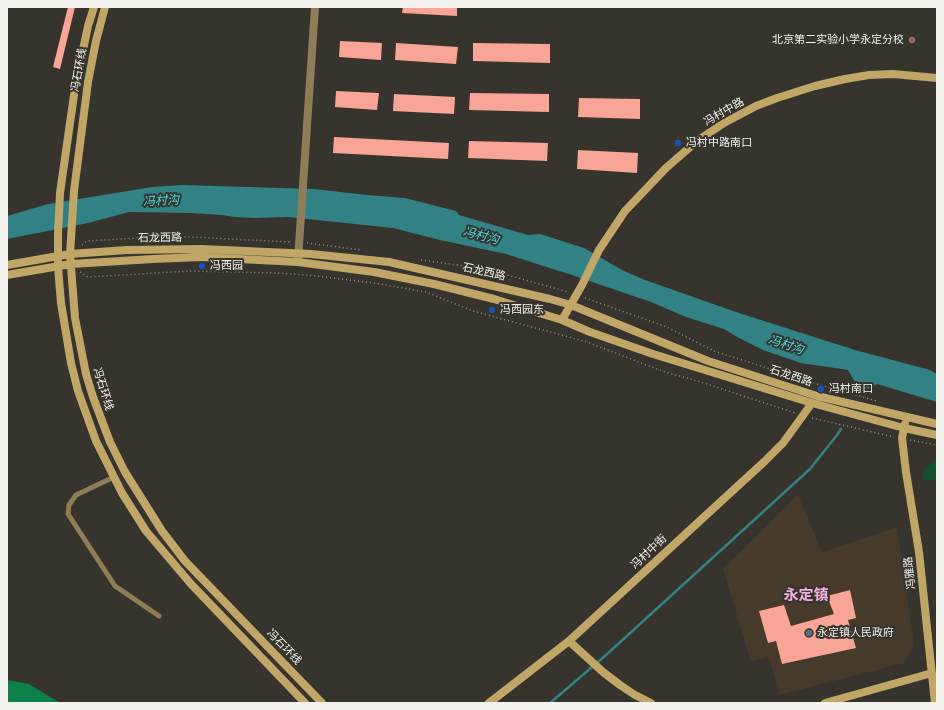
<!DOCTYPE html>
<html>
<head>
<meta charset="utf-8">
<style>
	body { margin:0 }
	#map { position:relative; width:944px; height:710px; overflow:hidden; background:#37342d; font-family:Figtree,sans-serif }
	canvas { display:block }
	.frame { position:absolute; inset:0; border:8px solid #f3f2ed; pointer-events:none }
</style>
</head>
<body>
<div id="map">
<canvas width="944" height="710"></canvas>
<div class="frame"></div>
</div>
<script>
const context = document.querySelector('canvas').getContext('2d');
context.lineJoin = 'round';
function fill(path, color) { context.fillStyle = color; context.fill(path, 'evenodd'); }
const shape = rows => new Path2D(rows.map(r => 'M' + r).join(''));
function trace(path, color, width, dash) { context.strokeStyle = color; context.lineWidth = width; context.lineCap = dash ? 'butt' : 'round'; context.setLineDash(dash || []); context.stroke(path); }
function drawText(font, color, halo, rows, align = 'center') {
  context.font = font + ' Figtree,"Noto Sans SC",sans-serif'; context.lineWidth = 4; context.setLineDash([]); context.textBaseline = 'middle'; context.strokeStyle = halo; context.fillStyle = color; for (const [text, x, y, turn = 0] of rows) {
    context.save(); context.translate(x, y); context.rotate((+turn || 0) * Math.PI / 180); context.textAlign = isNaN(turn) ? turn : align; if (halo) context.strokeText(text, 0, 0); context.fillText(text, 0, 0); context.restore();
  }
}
fill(shape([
	[798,495,822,552,897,527,914,645,904,663,779,695,769,657,751,662,723,569]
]), '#463a2b');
fill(shape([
	[937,457,937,482,935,480,924,481,922,473]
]), '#144f2f');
fill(shape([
	[7,680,29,684,60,703,7,703]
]), '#0d8149');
fill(shape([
	[182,185,314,189,367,195,405,198,456,211,459,215,528,235,540,234,584,248,622,270,645,280,739,313,855,350,930,370,937,374,937,402,877,384,869,389,856,384,848,370,801,363,763,350,739,338,724,329,686,317,651,302,572,275,506,254,440,240,393,228,288,217,254,218,235,217,222,215,191,213,129,212,88,223,7,239,7,216,48,204,152,187]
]), '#318185');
trace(shape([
	[550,703,606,655,810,469,837,435,841,429]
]), '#318185', 2.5);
fill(shape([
	[68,7,75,7,60,69,53,67],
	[403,7,457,7,457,16,402,13],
	[340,41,382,43,381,60,339,57],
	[396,43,458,47,456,64,395,60],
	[473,43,550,44,550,63,473,61],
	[336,91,379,93,377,110,335,107],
	[470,93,549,94,549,112,469,110],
	[394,94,455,97,454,114,393,111],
	[579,98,640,99,640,119,578,117],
	[334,137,449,143,448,159,333,153],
	[469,141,548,143,547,161,468,158],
	[578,150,638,153,637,173,577,169],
	[850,590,856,618,848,620,856,648,782,664,776,641,768,643,759,611,784,605,791,626,834,614,827,596]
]), '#f8a497');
trace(shape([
	[307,243,361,250],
	[82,245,87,241,169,236,291,242],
	[421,260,486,269,568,292],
	[80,272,88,277,190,271,277,273,308,275,374,283,426,292,473,311,587,342,662,371,701,382,795,413],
	[585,298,667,327,714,351,820,385,877,401],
	[812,418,894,437],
	[910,440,937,445]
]), '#94928c', 1.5, [1, 3]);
trace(shape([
	[114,477,76,495,69,505,68,514,115,586,159,616]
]), '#8e7d57', 5);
trace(shape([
	[298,260,315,7]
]), '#8e7d57', 8);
trace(shape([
	[94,7,88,26,75,88,60,193,58,234,58,267,61,303,71,363,78,391,96,441,122,493,146,531,191,584,305,703],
	[105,7,96,41,88,82,74,191,70,254,75,318,86,374,93,397,110,442,125,472,162,531,185,561,322,703],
	[7,265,70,254,127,250,202,249,311,254,389,262,550,299,571,305,708,361,817,396,937,424],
	[7,275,71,264,153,259,201,257,298,262,374,272,434,284,494,299,562,320,590,332,653,354,812,403,904,428,937,435],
	[562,320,582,285,599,250,625,211,666,168,697,141,724,123,756,106,777,98,815,86,845,79,869,75,893,74,937,78],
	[905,424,902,438,906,472,919,552,935,703],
	[569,641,603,672,620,685,635,695,651,703],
	[489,703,569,641,765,461,783,443,812,403],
	[825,703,932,673]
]), '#c0a667', 8);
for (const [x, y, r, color] of [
	[912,40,4,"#8d6e63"],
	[678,143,4,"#1a4fb4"],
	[202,266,4,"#1a4fb4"],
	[492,310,4,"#1a4fb4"],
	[821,389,4,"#1a4fb4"],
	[809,633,4,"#5c6f8a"]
]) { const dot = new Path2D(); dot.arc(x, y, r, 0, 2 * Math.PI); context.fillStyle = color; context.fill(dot); trace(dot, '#37342d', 1.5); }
drawText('11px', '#f3f2ed', '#37342d', [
	["北京第二实验小学永定分校",904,40,"right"],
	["冯村中路南口",686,143],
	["冯西园",210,266],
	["冯西园东",500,310],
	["冯村南口",829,389],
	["永定镇人民政府",817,633]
], 'left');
drawText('11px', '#f3f2ed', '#37342d', [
	["冯石环线",79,70,-80],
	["冯村中路",724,112,-30],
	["石龙西路",160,238,-1],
	["石龙西路",484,272,13],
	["石龙西路",791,376,18],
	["冯石环线",103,389,73],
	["冯村中街",649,552,-43],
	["冯雅路",910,573,-96],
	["冯石环线",284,647,46]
]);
drawText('italic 12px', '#42e0e8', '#37342d', [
	["冯村沟",161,201,-3],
	["冯村沟",481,236,15],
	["冯村沟",786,345,18]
]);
drawText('bold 15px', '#f0aedf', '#37342d', [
	["永定镇",806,596]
]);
</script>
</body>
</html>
